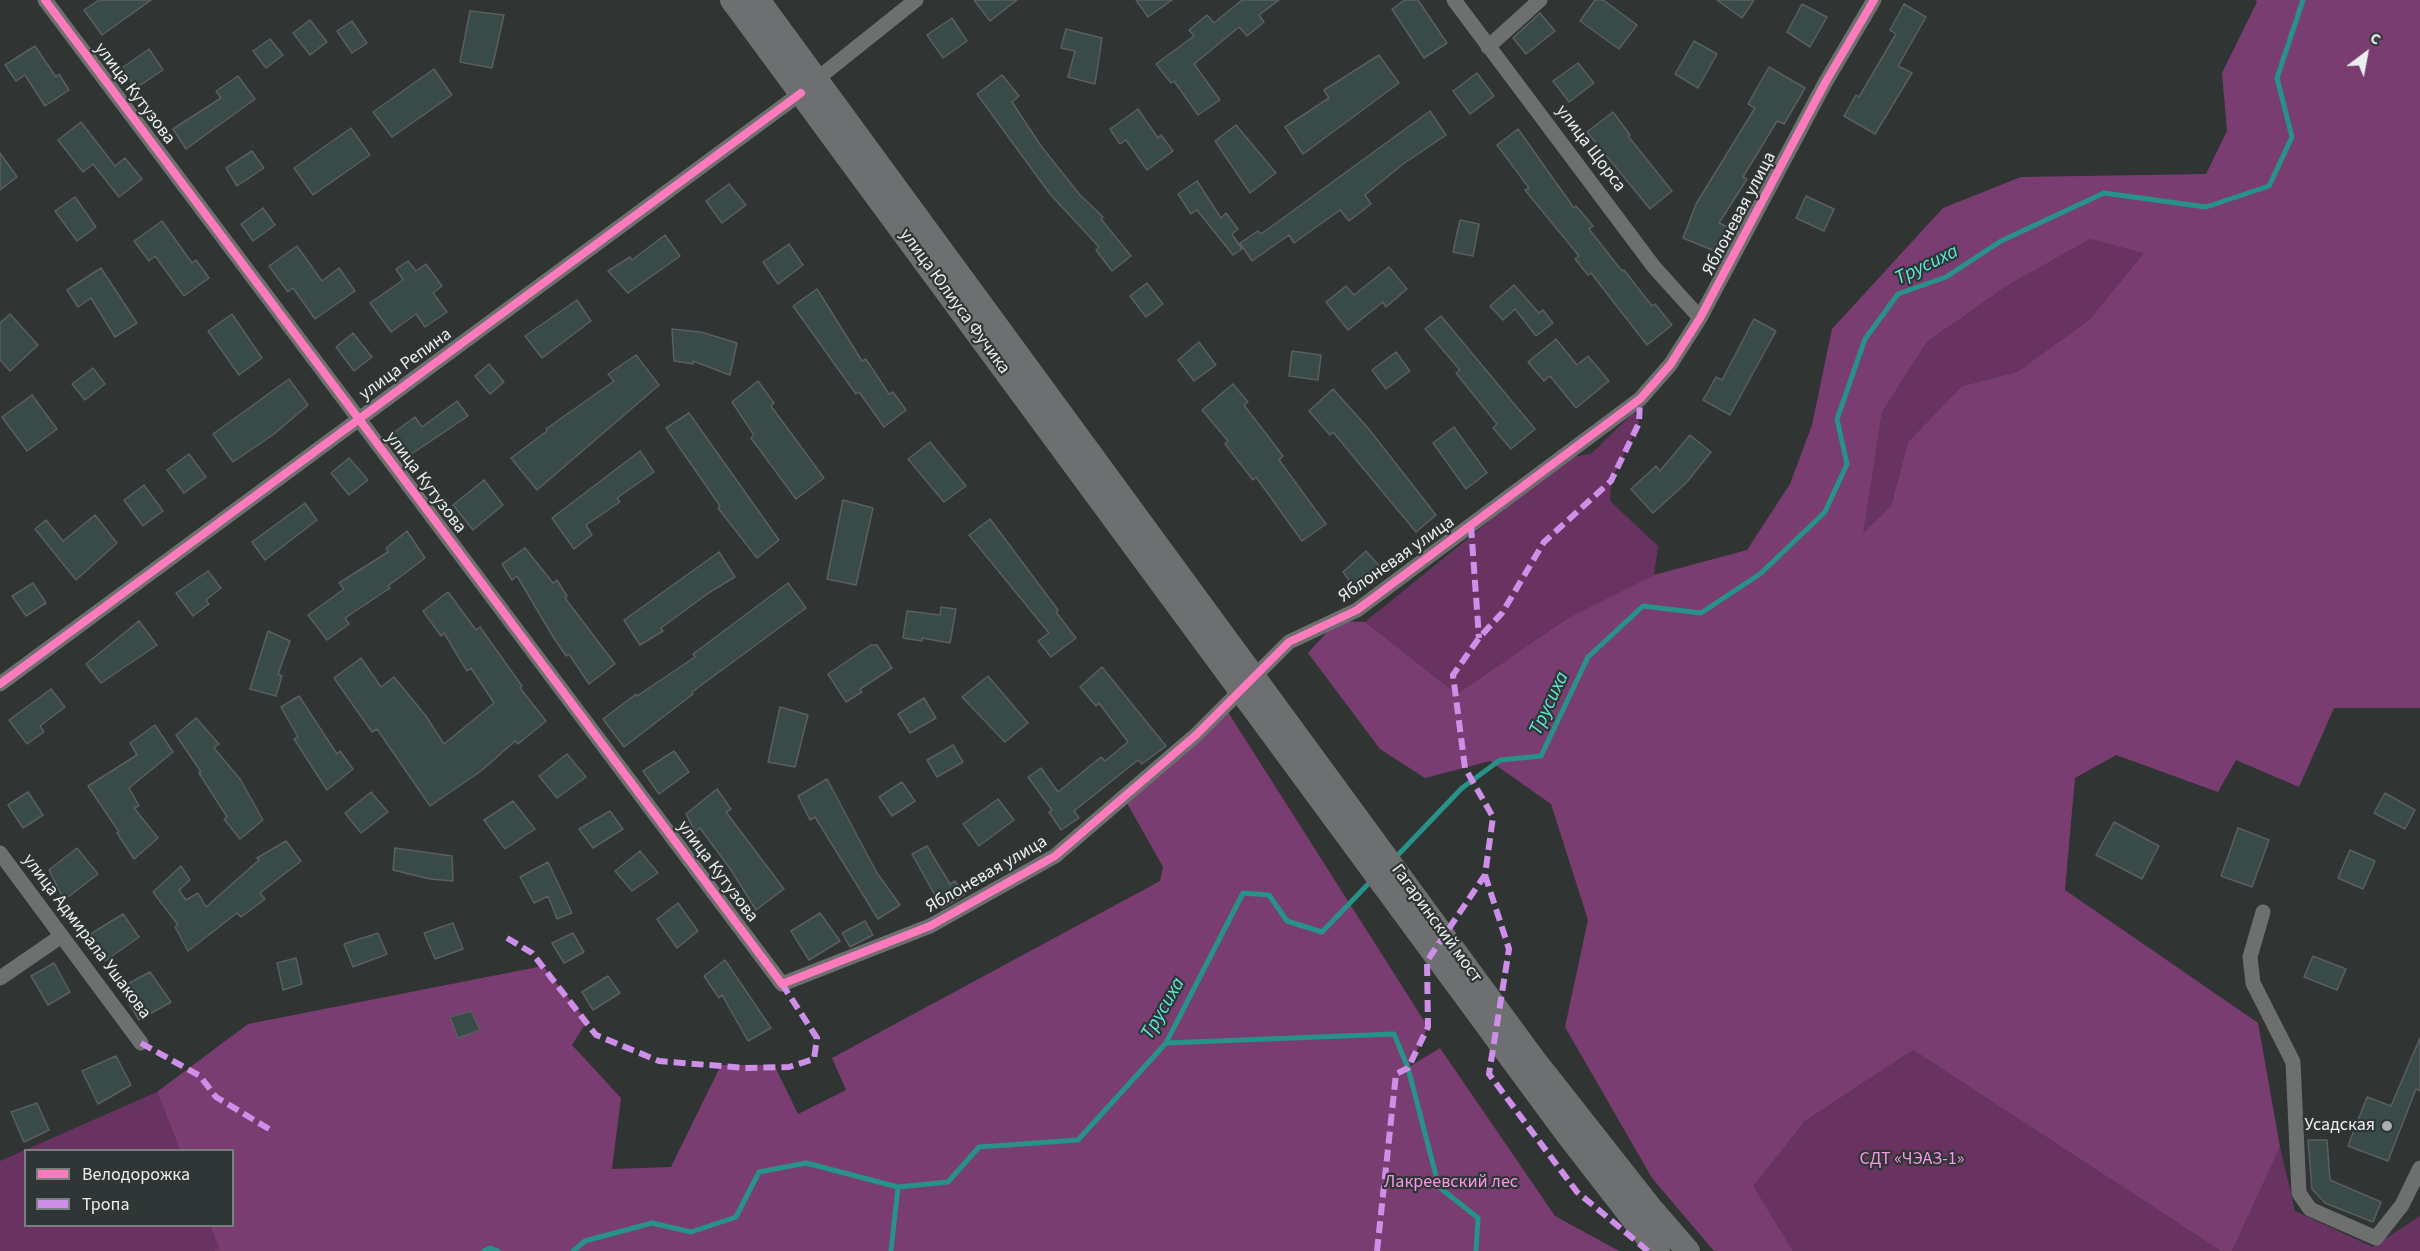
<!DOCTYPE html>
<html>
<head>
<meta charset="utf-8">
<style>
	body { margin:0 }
	#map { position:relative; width:2420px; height:1251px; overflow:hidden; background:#303534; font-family:"Source Sans 3",sans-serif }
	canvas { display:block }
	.legend { position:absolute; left:24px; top:1149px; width:210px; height:78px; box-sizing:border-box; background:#2f3635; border:2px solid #7a807f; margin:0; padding:8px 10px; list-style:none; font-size:18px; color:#ebf0ef }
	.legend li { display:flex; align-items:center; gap:12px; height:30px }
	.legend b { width:30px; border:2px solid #7a807f }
	.north { position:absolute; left:2336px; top:24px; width:60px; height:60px; -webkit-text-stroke:4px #2f3635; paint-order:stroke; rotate:32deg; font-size:16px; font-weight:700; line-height:24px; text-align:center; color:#ebf0ef }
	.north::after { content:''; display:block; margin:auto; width:21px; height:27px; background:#ebf0ef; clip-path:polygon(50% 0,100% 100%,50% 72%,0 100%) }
</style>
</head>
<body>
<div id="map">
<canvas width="2420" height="1251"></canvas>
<ul class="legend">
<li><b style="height:8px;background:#fd7abc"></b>Велодорожка</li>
<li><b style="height:8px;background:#ce8fe9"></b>Тропа</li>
</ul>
<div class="north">С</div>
</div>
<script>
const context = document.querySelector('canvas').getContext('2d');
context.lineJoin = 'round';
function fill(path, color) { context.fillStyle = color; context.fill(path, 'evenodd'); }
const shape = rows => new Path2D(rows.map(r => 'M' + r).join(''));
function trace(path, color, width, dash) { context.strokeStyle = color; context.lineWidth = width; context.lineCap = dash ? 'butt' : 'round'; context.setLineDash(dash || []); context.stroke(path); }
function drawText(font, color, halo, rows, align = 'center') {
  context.font = font + ' "Source Sans 3",sans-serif'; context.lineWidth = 4.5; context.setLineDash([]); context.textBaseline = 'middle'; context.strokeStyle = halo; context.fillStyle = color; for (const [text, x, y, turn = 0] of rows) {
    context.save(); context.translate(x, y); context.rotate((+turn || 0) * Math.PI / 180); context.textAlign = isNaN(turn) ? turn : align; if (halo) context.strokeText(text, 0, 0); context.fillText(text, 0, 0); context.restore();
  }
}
fill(shape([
	[2090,239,2145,252,2089,320,2017,372,1962,386,1908,442,1891,506,1862,534,1882,412,1927,342,2005,287],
	[1634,412,1639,423,1611,481,1610,501,1658,546,1654,575,1568,618,1457,694,1365,622,1566,459,1592,453],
	[1913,1050,2221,1251,1793,1251,1752,1186,1805,1121],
	[157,1092,180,1150,26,1150,26,1226,210,1226,219,1248,213,1251,0,1251,0,1161],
	[2280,1147,2295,1211,2373,1247,2420,1216,2420,1251,2232,1251]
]), '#683361');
fill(shape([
	[2255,0,2420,0,2420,708,2334,708,2299,787,2236,760,2218,792,2116,755,2075,778,2065,890,2258,1023,2280,1147,2232,1251,2221,1251,1913,1050,1805,1121,1753,1186,1793,1251,1714,1251,1652,1178,1565,1027,1588,920,1551,804,1490,761,1425,778,1380,749,1308,653,1337,621,1365,622,1457,694,1568,618,1654,575,1747,550,1790,484,1812,425,1832,329,1943,208,2021,177,2206,174,2227,131,2222,73,2257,2],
	[2090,239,2144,253,2089,320,2017,372,1962,386,1908,442,1891,506,1863,533,1882,412,1927,342,2005,287],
	[1226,709,1428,1027,1409,1067,1440,1048,1555,1216,1619,1251,213,1251,219,1248,210,1226,232,1226,232,1150,180,1150,157,1092,248,1024,543,966,587,1021,572,1045,621,1098,612,1169,671,1167,721,1065,774,1065,798,1114,846,1090,832,1058,1160,881,1163,867,1127,803]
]), '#7a3d71');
trace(shape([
	[1395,858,1462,788,1500,760,1541,756,1588,657,1643,606,1701,613,1760,574,1825,512,1847,464,1837,419,1865,339,1898,294,1946,277,2001,241,2104,193,2206,207,2269,186,2292,137,2277,78,2303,0],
	[1166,1043,1394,1034,1408,1068,1439,1187,1478,1218,1476,1251],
	[484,1251,490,1248,498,1251],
	[573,1251,585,1241,652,1223,691,1232,736,1217,759,1172,806,1163,898,1187,948,1182,979,1147,1078,1140,1166,1043,1243,893,1269,895,1287,921,1322,932,1373,879],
	[891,1251,898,1187]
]), '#279288', 5);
const building = shape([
	[99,0,151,0,102,35,84,10,99,0],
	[974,0,1017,0,990,21,974,0],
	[1136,0,1172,0,1148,17,1136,0],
	[1242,0,1279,0,1259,15,1264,22,1247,36,1239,27,1194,64,1220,100,1198,115,1174,81,1171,83,1156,64,1194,36,1189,30,1207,15,1214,23,1242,0],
	[1405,0,1418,0,1447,43,1424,58,1392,9,1405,0],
	[1595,0,1603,0,1637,25,1619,49,1580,21,1595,0],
	[1717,0,1754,0,1742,18,1717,0],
	[1802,4,1827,17,1810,47,1787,32,1802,4],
	[1904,4,1926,17,1898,66,1912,73,1875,134,1844,116,1856,95,1859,97,1896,34,1890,30,1904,4],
	[470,11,504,15,492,68,460,62,470,11],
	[1540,13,1555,31,1526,54,1513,38,1540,13],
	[952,18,967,41,943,58,927,35,952,18],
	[310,20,327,42,310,55,293,33,310,20],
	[352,21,367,43,352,53,337,31,352,21],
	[1066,29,1102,38,1095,84,1068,77,1075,51,1061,48,1066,29],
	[270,39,283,55,266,68,253,51,270,39],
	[1694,41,1717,54,1698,88,1675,74,1694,41],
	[35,46,56,77,59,74,69,90,45,106,25,75,16,81,5,65,35,46],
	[149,49,163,70,136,88,122,68,149,49],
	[1379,55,1399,83,1303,154,1285,127,1329,98,1324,90,1379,55],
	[1578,63,1594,83,1569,102,1553,81,1578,63],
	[1769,67,1805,88,1784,124,1777,121,1743,177,1747,179,1719,223,1732,229,1722,254,1683,238,1696,204,1755,108,1748,104,1769,67],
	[434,69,452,95,392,137,373,112,434,69],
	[1477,73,1494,96,1470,114,1453,91,1477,73],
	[1002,75,1019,96,1012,102,1041,146,1080,195,1103,217,1101,219,1131,256,1112,271,1096,250,1099,247,1050,194,977,94,1002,75],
	[238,76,255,99,186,149,173,129,221,98,216,91,238,76],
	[1138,109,1158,138,1161,135,1173,151,1147,170,1126,140,1120,144,1110,129,1138,109],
	[1430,111,1446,135,1403,164,1365,195,1371,204,1349,221,1340,210,1294,243,1289,235,1252,261,1240,243,1258,231,1261,234,1430,111],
	[1613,112,1630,135,1628,136,1672,191,1650,209,1587,132,1613,112],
	[81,122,115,166,125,158,142,179,119,197,93,164,83,172,58,140,81,122],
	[1236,125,1276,173,1250,193,1215,141,1236,125],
	[351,128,370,155,313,195,294,168,351,128],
	[1518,129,1574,208,1576,206,1593,226,1589,229,1622,271,1624,270,1652,306,1655,304,1672,325,1647,345,1591,273,1588,275,1575,259,1579,256,1525,190,1529,188,1497,145,1518,129],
	[252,151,264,168,237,186,226,168,252,151],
	[0,153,17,177,0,190,0,153],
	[1197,181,1221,218,1226,213,1238,229,1232,234,1242,249,1233,255,1197,210,1191,214,1178,194,1197,181],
	[729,184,746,205,722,223,706,201,729,184],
	[1806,196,1834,209,1824,231,1796,218,1806,196],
	[75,197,96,227,77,241,55,211,75,197],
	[263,208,275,225,253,241,241,224,263,208],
	[1460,220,1479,224,1473,256,1453,252,1460,220],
	[162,221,192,263,196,260,209,278,184,296,155,256,149,261,134,241,162,221],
	[665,235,680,256,628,293,608,271,630,257,632,260,665,235],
	[789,244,803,265,778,284,763,262,789,244],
	[297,246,322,281,339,268,355,291,315,319,293,288,288,292,269,266,297,246],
	[408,261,416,271,426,264,442,286,433,293,447,312,425,327,416,314,391,332,370,303,403,280,396,269,408,261],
	[1389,267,1407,289,1386,307,1383,302,1348,330,1326,302,1346,286,1354,295,1389,267],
	[101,268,137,323,115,337,91,298,78,307,67,290,101,268],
	[1147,283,1163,304,1146,317,1130,296,1147,283],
	[1514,285,1539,313,1543,310,1553,323,1536,336,1515,309,1503,320,1490,306,1514,285],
	[817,289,862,361,866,359,889,394,893,392,906,410,884,427,859,392,856,394,793,306,817,289],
	[577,300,591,321,542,358,525,336,577,300],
	[10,314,38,345,10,371,0,360,0,323,10,314],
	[232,314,262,358,239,375,208,331,232,314],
	[1441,316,1535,429,1511,449,1493,428,1497,424,1456,373,1460,370,1425,329,1441,316],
	[1754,319,1776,331,1730,415,1703,400,1716,377,1722,380,1754,319],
	[672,329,701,332,737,343,730,375,693,361,693,364,674,361,672,329],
	[353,333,372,357,354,371,336,347,353,333],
	[1556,339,1577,365,1588,356,1609,381,1576,408,1550,376,1544,381,1528,362,1556,339],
	[1199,342,1216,365,1194,381,1178,360,1199,342],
	[1292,351,1321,355,1318,380,1289,376,1292,351],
	[1396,352,1410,371,1386,389,1372,370,1396,352],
	[636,355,659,385,537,490,511,458,547,431,546,429,614,381,608,374,636,355],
	[489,364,504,382,490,394,475,376,489,364],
	[93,368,105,384,85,400,72,384,93,368],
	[289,379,308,405,274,434,233,462,213,434,289,379],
	[758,381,774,403,771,406,824,478,796,499,751,438,754,435,732,402,758,381],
	[1233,384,1248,402,1244,405,1283,456,1279,460,1326,524,1302,541,1256,477,1253,480,1225,444,1228,441,1202,410,1233,384],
	[1333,389,1368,428,1436,515,1416,532,1333,432,1330,435,1309,411,1333,389],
	[32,395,57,429,27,451,2,417,32,395],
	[457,401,468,416,410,455,393,433,415,417,422,427,457,401],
	[689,413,779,540,757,558,718,508,720,506,666,428,689,413],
	[1454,427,1487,473,1466,489,1433,443,1454,427],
	[1690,435,1711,452,1687,482,1653,513,1631,489,1656,466,1660,471,1690,435],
	[930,442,966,486,944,502,908,459,930,442],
	[640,451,654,472,617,498,620,502,586,525,592,535,574,549,552,518,640,451],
	[189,454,206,477,184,493,167,470,189,454],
	[349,458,368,480,349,495,331,473,349,458],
	[484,480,503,505,473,530,453,505,484,480],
	[144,485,163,511,143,526,124,500,144,485],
	[843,500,873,508,856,585,827,579,843,500],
	[305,503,317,520,265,560,252,542,305,503],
	[95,515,117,543,76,580,35,529,46,520,63,541,95,515],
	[990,519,1058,610,1056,612,1076,638,1051,657,1038,641,1049,633,969,535,990,519],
	[407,531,425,558,388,586,390,588,345,618,349,624,327,640,308,615,344,589,339,583,388,552,386,548,407,531],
	[525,548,553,583,557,580,567,596,565,598,615,664,589,684,569,654,566,656,552,635,517,576,512,580,502,564,525,548],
	[1366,551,1384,571,1358,592,1343,572,1366,551],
	[719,552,735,577,710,592,661,628,663,631,640,645,624,620,719,552],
	[208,571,221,588,206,600,209,604,193,616,176,593,208,571],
	[33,583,46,603,26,616,12,596,33,583],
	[788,583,806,608,692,692,693,694,624,747,603,719,636,694,637,696,695,657,693,654,788,583],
	[448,592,476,630,480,627,522,686,520,688,546,721,518,744,515,741,481,771,430,806,377,729,372,732,334,678,361,658,381,687,394,677,426,716,444,744,494,703,471,668,467,671,444,633,441,636,423,611,448,592],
	[941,607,956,609,950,643,922,638,922,641,903,638,907,611,940,615,941,607],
	[139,621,157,645,101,683,86,664,139,621],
	[268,631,290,641,278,674,282,676,276,696,250,689,268,631],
	[871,645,877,645,892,668,860,689,862,692,846,702,828,674,871,645],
	[1102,667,1166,746,1142,764,1138,760,1074,811,1079,818,1061,830,1049,812,1052,810,1028,777,1041,768,1058,792,1101,757,1105,761,1128,742,1099,703,1096,706,1080,687,1102,667],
	[988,676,1028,723,1005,742,962,697,988,676],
	[51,689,65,707,40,726,44,732,27,744,9,720,51,689],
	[299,696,337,754,340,751,353,769,327,790,294,739,298,737,281,707,299,696],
	[924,698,936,718,910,733,898,714,924,698],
	[780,707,808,715,795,767,768,762,780,707],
	[196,718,219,744,214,748,240,779,263,820,240,839,224,819,227,817,199,773,201,772,176,735,196,718],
	[155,725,173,752,129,788,139,806,134,808,158,838,134,859,117,833,119,832,88,786,137,755,130,743,155,725],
	[953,745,963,762,937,777,927,760,953,745],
	[674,751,689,772,659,794,643,771,674,751],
	[567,754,586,777,557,798,539,776,567,754],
	[827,779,877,873,900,905,878,919,815,817,810,820,798,796,827,779],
	[902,782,915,801,892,816,879,797,902,782],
	[717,789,731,809,726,812,784,889,756,910,731,870,700,828,695,832,686,814,717,789],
	[28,792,43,815,23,828,8,805,28,792],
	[371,792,388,812,361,833,345,813,371,792],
	[2385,793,2415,810,2405,829,2374,813,2385,793],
	[998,799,1014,820,979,846,963,824,998,799],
	[513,801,535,829,505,849,484,820,513,801],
	[610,811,623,829,593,848,579,829,610,811],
	[2114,822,2159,846,2142,879,2096,855,2114,822],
	[2238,828,2269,840,2252,887,2221,876,2238,828],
	[286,841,301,861,260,893,265,899,241,917,237,913,188,951,175,927,178,925,153,892,181,866,190,880,179,890,186,900,198,893,206,907,259,860,257,858,286,841],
	[927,846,950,884,955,881,964,895,942,908,912,854,927,846],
	[77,848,98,874,64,900,49,870,77,848],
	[395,848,452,856,453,881,430,879,393,870,395,848],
	[2350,850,2375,861,2363,889,2338,878,2350,850],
	[640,851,658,873,632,891,615,871,640,851],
	[548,862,572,913,557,919,548,896,534,903,520,877,548,862],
	[678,903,698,931,677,948,657,919,678,903],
	[820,913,840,941,809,960,791,931,820,913],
	[123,914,139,937,105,961,89,935,123,914],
	[865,921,873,935,850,947,842,933,865,921],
	[453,923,463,949,435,959,424,933,453,923],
	[378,933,387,954,353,967,344,944,378,933],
	[573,933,584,952,564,963,552,943,573,933],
	[2313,956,2346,969,2337,990,2304,977,2313,956],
	[296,958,302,984,283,990,277,963,296,958],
	[725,960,771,1028,748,1041,722,995,719,998,704,976,725,960],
	[54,963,70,992,48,1005,31,976,54,963],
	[150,972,171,1002,139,1020,120,988,150,972],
	[608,976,620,993,593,1010,582,992,608,976],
	[471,1011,480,1030,458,1038,450,1017,471,1011],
	[2420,1038,2420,1091,2416,1089,2388,1161,2348,1146,2367,1097,2391,1106,2420,1038],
	[116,1056,131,1085,98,1104,82,1071,116,1056],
	[37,1103,49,1130,24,1142,11,1112,37,1103],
	[2308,1140,2327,1140,2330,1180,2381,1202,2373,1222,2325,1203,2312,1189,2308,1140]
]);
fill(building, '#394b49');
trace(building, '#5b5e5e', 1.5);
trace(shape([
	[45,0,782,984,930,926,1055,856,1196,735,1289,642,1357,610,1640,399,1670,365,1700,318,1825,83,1874,0],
	[1454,0,1654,267,1700,318],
	[1488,47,1540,0],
	[817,79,916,0],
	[0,684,801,93],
	[0,853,141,1043],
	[2263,912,2250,957,2253,983,2293,1062,2299,1193,2310,1209,2376,1238,2402,1205,2420,1168],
	[0,978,60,937]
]), '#6e6f6f', 15);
trace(shape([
	[732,0,1567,1134,1658,1251],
	[758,0,1535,1061,1649,1206,1688,1251]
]), '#6e6f70', 24);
trace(shape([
	[1471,526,1479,638],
	[1485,875,1509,949,1489,1074,1577,1192,1648,1251],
	[507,938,532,953,596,1035,659,1061,745,1068,789,1067,814,1059,817,1038,782,984],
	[141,1043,200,1076,216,1097,274,1132],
	[1377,1251,1396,1074,1408,1068,1428,1027,1427,961,1485,875,1493,817,1465,768,1453,675,1479,638,1502,613,1544,542,1611,481,1639,423,1640,399]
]), '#ce8fe9', 6, [12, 6]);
trace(shape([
	[45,0,782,984,930,926,1055,856,1196,735,1289,642,1357,610,1640,399,1670,365,1700,318,1825,83,1874,0],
	[0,684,801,93]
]), '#fd7abc', 8);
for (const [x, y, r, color] of [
	[2387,1126,6,"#aaafae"]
]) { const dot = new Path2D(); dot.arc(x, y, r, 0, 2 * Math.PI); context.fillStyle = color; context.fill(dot); trace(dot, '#2f3635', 2); }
drawText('18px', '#ebf0ef', '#2f3635', [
	["улица Кутузова",134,94,53],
	["улица Щорса",1590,149,53],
	["Яблоневая улица",1740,214,-62],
	["улица Юлиуса Фучика",954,302,54],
	["улица Репина",406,365,-36],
	["улица Кутузова",425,483,53],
	["Яблоневая улица",1397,560,-35],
	["улица Кутузова",717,872,53],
	["Яблоневая улица",987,875,-30],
	["Гагаринский мост",1436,924,54],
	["улица Адмирала Ушакова",86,937,53]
]);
drawText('18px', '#ebf0ef', '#2f3635', [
	["Усадская",2375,1126]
], 'right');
drawText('18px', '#f996e9', '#2f3635', [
	["СДТ «ЧЭАЗ-1»",1912,1160],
	["Лакреевский лес",1451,1183]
]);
drawText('italic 20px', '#5aeadc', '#2f3635', [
	["Трусиха",1927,266,-26],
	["Трусиха",1550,704,-65],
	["Трусиха",1164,1009,-60]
]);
</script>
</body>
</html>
